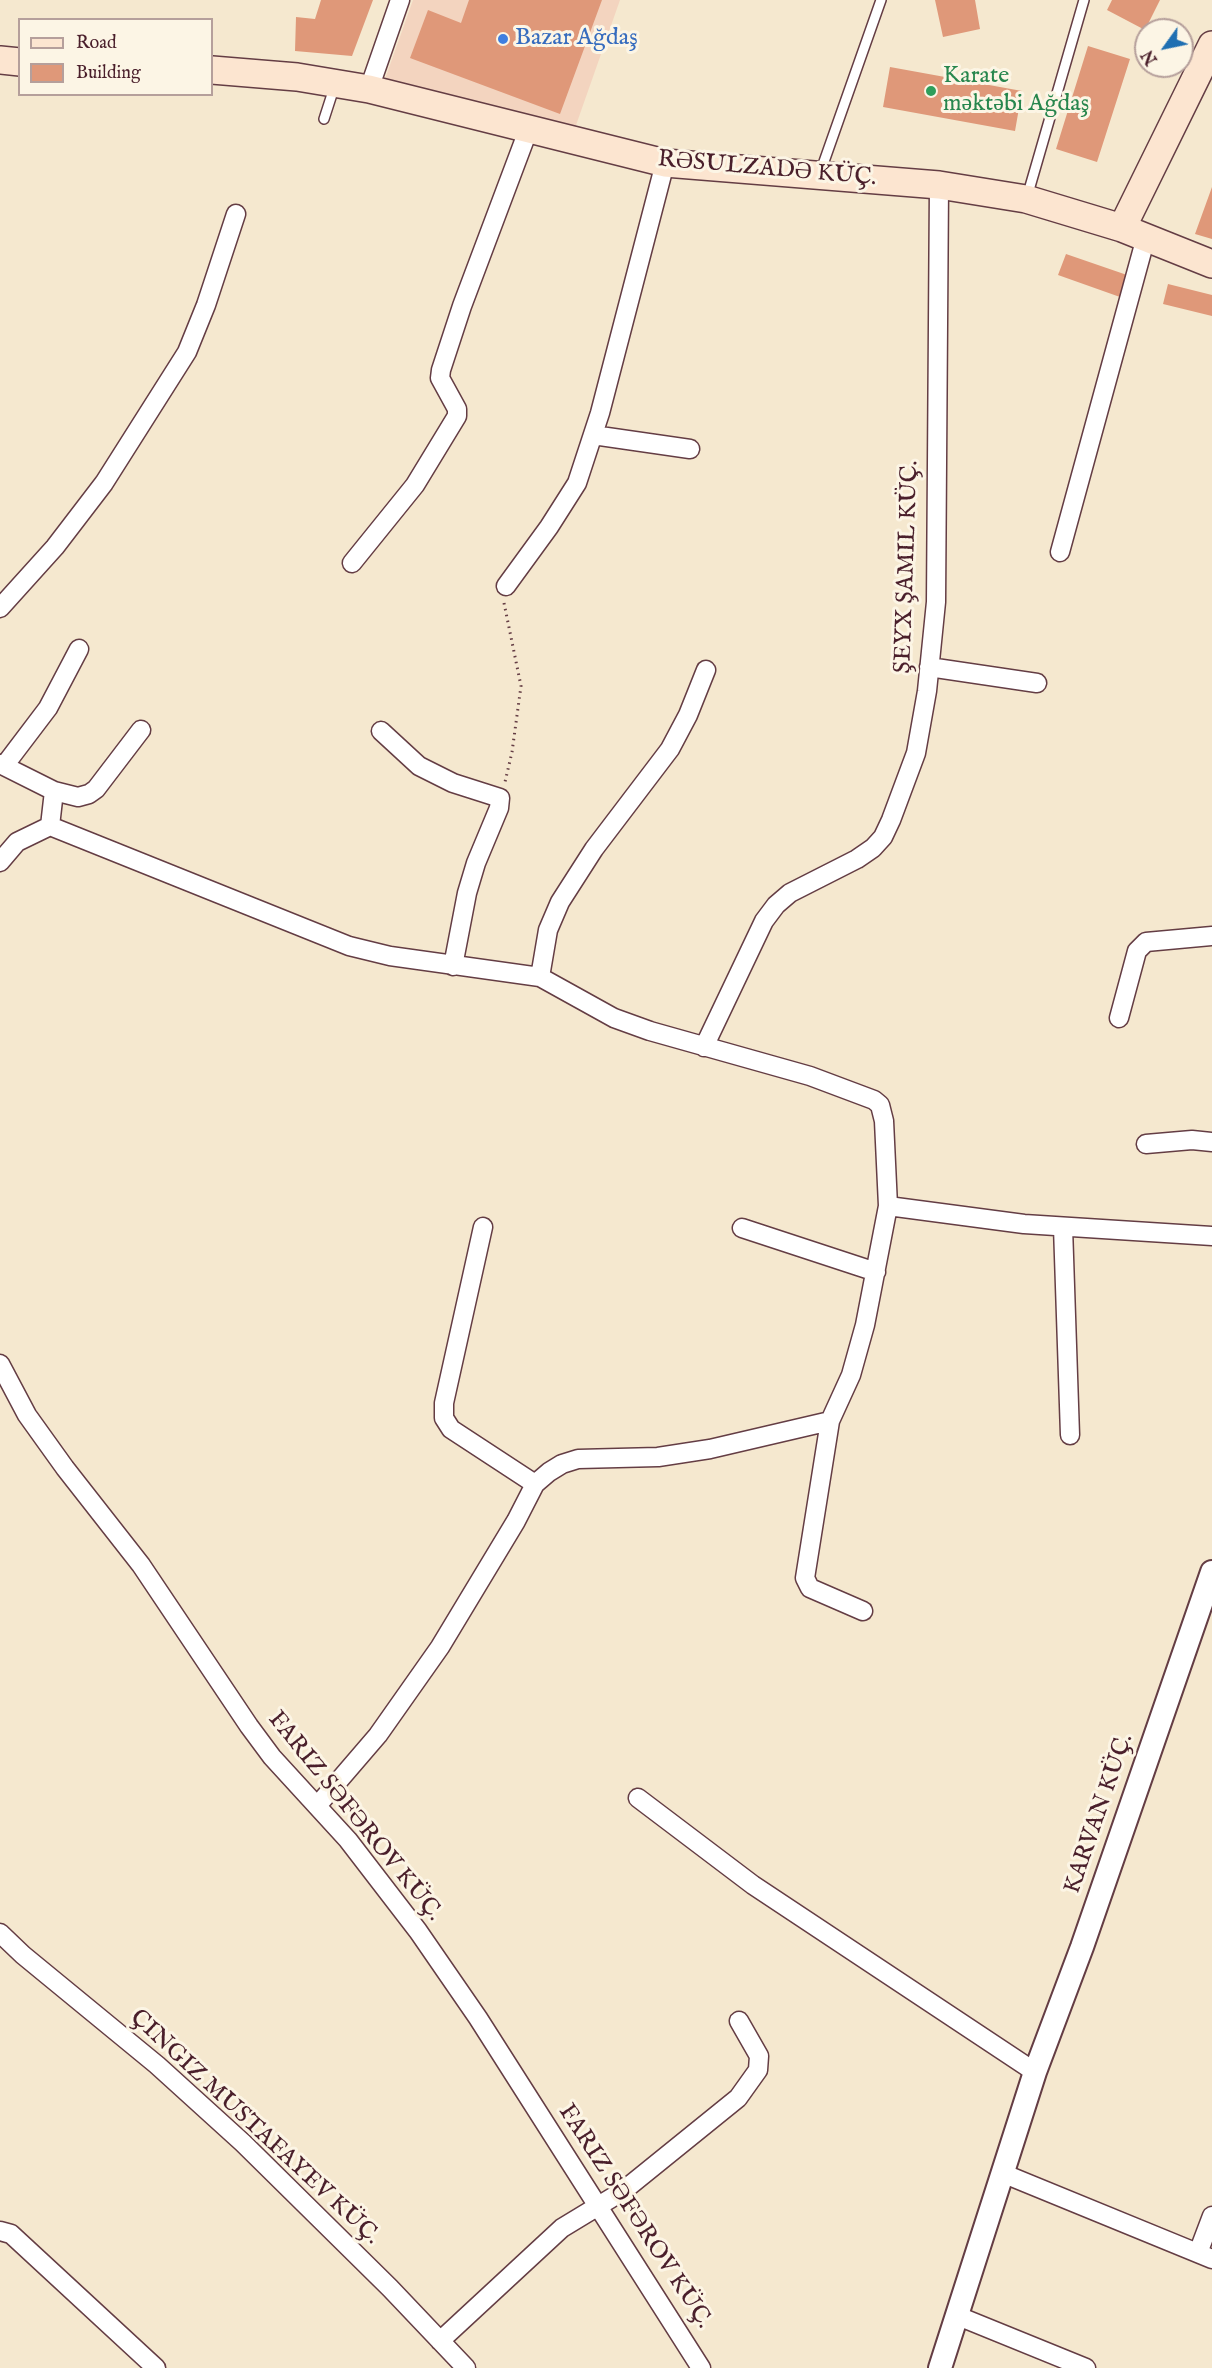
<!DOCTYPE html>
<html>
<head>
<meta charset="utf-8">
<style>
	body { margin:0 }
	#map { position:relative; width:1212px; height:2368px; overflow:hidden; background:#f5e8cf; font-family:"IM FELL English",serif }
	canvas { display:block }
	.legend { position:absolute; left:18px; top:18px; width:195px; height:78px; box-sizing:border-box; background:#fcf5e5; border:2px solid #b59f9b; margin:0; padding:8px 10px; list-style:none; font-size:18px; color:#4a1f2b }
	.legend li { display:flex; align-items:center; gap:12px; height:30px }
	.legend b { width:30px; border:2px solid #b59f9b }
	.north { position:absolute; left:1134px; top:18px; width:60px; height:60px; box-sizing:border-box; background:#fcf5e5; border:2px solid #b59f9b; border-radius:50%; rotate:237deg; font-size:16px; font-weight:700; line-height:24px; text-align:center; color:#4a1f2b }
	.north::after { content:''; display:block; margin:auto; width:21px; height:27px; background:#1f6fb2; clip-path:polygon(50% 0,100% 100%,50% 72%,0 100%) }
</style>
</head>
<body>
<div id="map">
<canvas width="1212" height="2368"></canvas>
<ul class="legend">
<li><b style="height:8px;background:#fce5d0"></b>Road</li>
<li><b style="height:16px;background:#df9879"></b>Building</li>
</ul>
<div class="north">N</div>
</div>
<script>
const context = document.querySelector('canvas').getContext('2d');
context.lineJoin = 'round';
function fill(path, color) { context.fillStyle = color; context.fill(path, 'evenodd'); }
const shape = rows => new Path2D(rows.map(r => 'M' + r).join(''));
function trace(path, color, width, dash) { context.strokeStyle = color; context.lineWidth = width; context.lineCap = dash ? 'butt' : 'round'; context.setLineDash(dash || []); context.stroke(path); }
function drawText(font, color, halo, rows, align = 'center') {
  context.font = font + ' "IM FELL English",serif'; context.lineWidth = 6; context.setLineDash([]); context.textBaseline = 'middle'; context.strokeStyle = halo; context.fillStyle = color; for (const [text, x, y, turn = 0] of rows) {
    context.save(); context.translate(x, y); context.rotate((+turn || 0) * Math.PI / 180); context.textAlign = isNaN(turn) ? turn : align; if (halo) context.strokeText(text, 0, 0); context.fillText(text, 0, 0); context.restore();
  }
}
fill(shape([
	[413,0,620,0,575,128,385,79]
]), '#f3d4bf');
fill(shape([
	[321,0,373,0,352,56,295,51,296,17,315,19],
	[469,0,602,0,560,114,410,58,428,10,461,23],
	[935,0,975,0,980,29,943,37],
	[1112,0,1160,0,1145,30,1107,10],
	[1088,46,1130,59,1097,162,1056,149],
	[890,67,1022,91,1015,131,883,107],
	[1212,187,1212,239,1195,234],
	[1066,254,1127,275,1120,297,1058,275],
	[1168,284,1212,295,1212,316,1163,304]
]), '#df9879');
const service = shape([
	[324,119,335,85],
	[820,173,881,0],
	[1027,197,1084,0]
]);
const minor = shape([
	[369,89,400,0],
	[593,435,690,449],
	[1060,552,1146,237],
	[352,563,415,485,457,416,457,409,440,378,441,370,462,306,529,128],
	[506,586,549,527,577,483,600,413,665,163],
	[0,608,55,547,104,483,187,352,206,305,236,214],
	[929,667,1037,683],
	[381,731,419,766,453,783,500,798,499,808,476,863,467,893,453,966],
	[0,764,54,791,50,826,349,946,390,956,540,977,614,1018,650,1031,810,1076,874,1100,880,1105,884,1121,888,1206,1024,1224,1212,1236],
	[4,766,48,708,79,649],
	[54,791,78,797,89,794,96,789,141,730],
	[0,862,17,842,50,826],
	[540,977,548,930,560,902,594,849,670,749,688,715,706,670],
	[1119,1018,1137,951,1146,942,1212,936],
	[704,1047,764,921,776,905,790,893,857,859,873,848,883,837,891,820,916,753,927,691,936,602,939,185],
	[1146,1144,1192,1140,1212,1142],
	[483,1227,444,1403,444,1418,451,1429,535,1484],
	[1063,1227,1070,1435],
	[742,1228,876,1272],
	[0,1364,27,1415,65,1468,141,1565,249,1726,272,1757,348,1840,418,1931,478,2018,701,2368],
	[830,1421,805,1578,810,1588,863,1611],
	[638,1798,753,1885,1035,2072],
	[317,1806,378,1735,440,1647,516,1521,535,1484,549,1472,562,1464,578,1459,658,1457,710,1449,830,1421,851,1375,865,1325,888,1206],
	[0,1933,23,1955,157,2065,243,2143,390,2288,466,2368],
	[1002,2173,1212,2259],
	[0,2231,11,2234,156,2368],
	[1198,2253,1212,2216],
	[958,2316,1086,2368],
	[440,2341,562,2228,623,2191,738,2098,758,2070,759,2056,739,2021]
]);
const tertiary = shape([
	[940,2368,1035,2072,1082,1947,1212,1572]
]);
const secondary = shape([
	[0,60,20,62],
	[212,70,297,77,369,89,665,163,939,185,1026,199,1122,228,1212,264],
	[1122,228,1212,45]
]);
trace(service, '#643d44', 12);
trace(minor, '#643d44', 21);
trace(tertiary, '#643d44', 26);
trace(secondary, '#643d44', 30);
trace(shape([
	[504,603,521,686,512,752,505,782]
]), '#643d44', 3, [1.5, 4.5]);
trace(service, '#fff', 9);
trace(minor, '#fff', 18);
trace(tertiary, '#fff', 22);
trace(secondary, '#fce5d0', 27);
for (const [x, y, r, color] of [
	[503,39,6,"#3f7fe0"],
	[931,91,6,"#2e9e5b"]
]) { const dot = new Path2D(); dot.arc(x, y, r, 0, 2 * Math.PI); context.fillStyle = color; context.fill(dot); trace(dot, '#fcf5e5', 2); }
drawText('24px', '#366cbe', '#fcf5e5', [
	["Bazar Ağdaş",515,39]
], 'left');
drawText('24px', '#27864d', '#fcf5e5', [
	["Karate",943,77],
	["məktəbi Ağdaş",943,105]
], 'left');
drawText('24px', '#4a1f2b', '#fcf5e5', [
	["RƏSULZADƏ KÜÇ.",767,170,5],
	["ŞEYX ŞAMIL KÜÇ.",908,567,-88],
	["KARVAN KÜÇ.",1100,1814,-71],
	["FARIZ SƏFƏROV KÜÇ.",354,1817,51],
	["ÇINGIZ MUSTAFAYEV KÜÇ.",254,2128,43],
	["FARIZ SƏFƏROV KÜÇ.",634,2217,57]
]);
</script>
</body>
</html>
